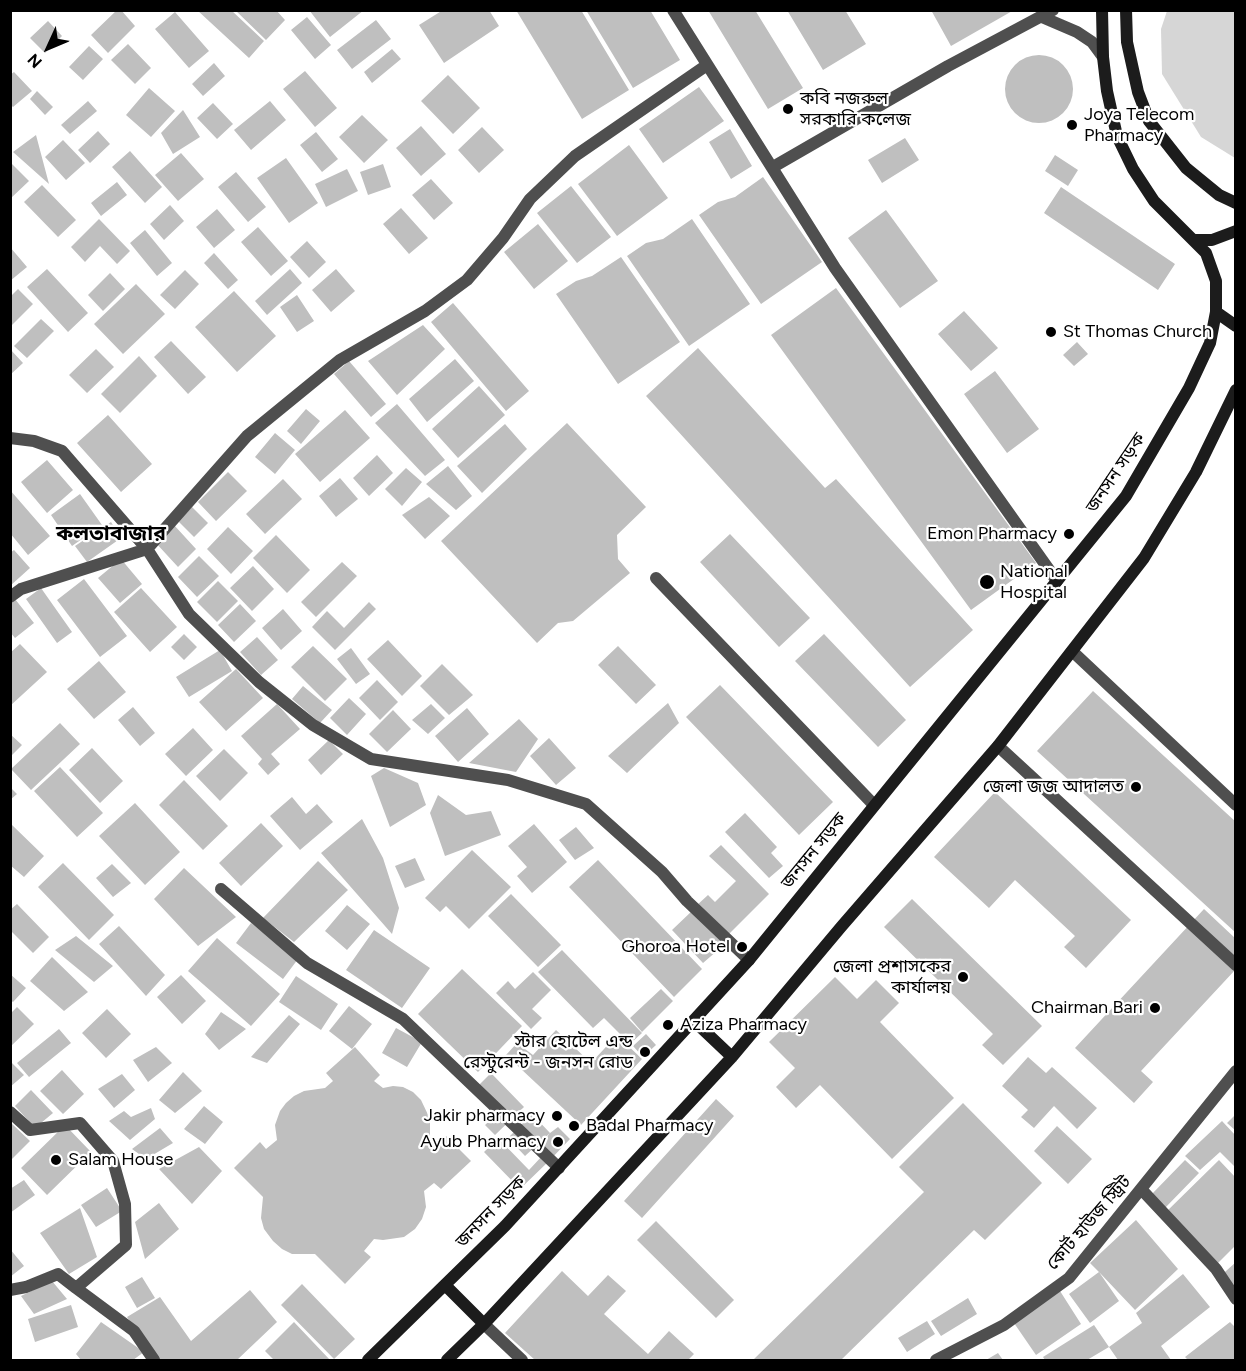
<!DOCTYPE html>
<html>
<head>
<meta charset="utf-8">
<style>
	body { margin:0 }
	#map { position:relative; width:1246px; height:1371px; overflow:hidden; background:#fff; font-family:Figtree,sans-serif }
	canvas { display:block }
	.frame { position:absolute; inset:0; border:12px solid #000; pointer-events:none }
	.north { position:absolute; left:18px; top:18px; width:60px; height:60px; -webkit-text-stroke:4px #fff; paint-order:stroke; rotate:226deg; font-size:16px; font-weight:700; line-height:24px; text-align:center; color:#000 }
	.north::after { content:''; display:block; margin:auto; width:21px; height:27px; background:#000; clip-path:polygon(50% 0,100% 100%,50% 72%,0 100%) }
</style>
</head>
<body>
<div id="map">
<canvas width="1246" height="1371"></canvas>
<div class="frame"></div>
<div class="north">N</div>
</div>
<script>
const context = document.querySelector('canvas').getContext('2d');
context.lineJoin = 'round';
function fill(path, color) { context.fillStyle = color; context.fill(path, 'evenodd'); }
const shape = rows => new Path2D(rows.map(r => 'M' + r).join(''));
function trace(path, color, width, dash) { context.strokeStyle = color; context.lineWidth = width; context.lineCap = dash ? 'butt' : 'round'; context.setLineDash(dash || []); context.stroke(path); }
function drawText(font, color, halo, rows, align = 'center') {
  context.font = font + ' Figtree,"Noto Sans Bengali",sans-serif'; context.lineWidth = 4.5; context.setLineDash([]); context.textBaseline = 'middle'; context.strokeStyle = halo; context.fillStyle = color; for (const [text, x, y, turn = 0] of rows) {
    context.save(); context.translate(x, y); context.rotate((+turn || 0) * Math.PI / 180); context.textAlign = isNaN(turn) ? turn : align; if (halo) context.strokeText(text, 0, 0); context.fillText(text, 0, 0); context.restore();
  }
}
fill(shape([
	[1167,11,1235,11,1235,158,1201,137,1162,74,1161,29]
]), '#d6d6d6');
fill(shape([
	[117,10,121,10,135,26,108,53,91,35],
	[197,10,231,10,264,41,249,58],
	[235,10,276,10,285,20,266,40],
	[309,10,364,10,330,37],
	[443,10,489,10,499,26,444,63,419,25],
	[516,10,581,10,629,90,582,119],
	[586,10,650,10,680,60,633,88],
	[708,10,755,10,803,88,768,109],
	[787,10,845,10,866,44,823,70],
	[931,10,1014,10,951,46],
	[175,12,209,51,189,68,155,29],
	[307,17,331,45,315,59,291,30],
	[376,20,391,39,352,69,337,50],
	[48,21,62,36,45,53,30,38],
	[128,44,151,68,135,84,111,60],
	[89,46,103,59,83,80,69,67],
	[392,49,401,59,372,83,364,72],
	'1005 89a34 34 0 1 1 68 0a34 34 0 1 1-68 0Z',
	[214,63,225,76,203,96,192,84],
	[305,71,337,108,315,127,283,89],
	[14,72,32,91,13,107,10,104,10,75],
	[448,75,480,108,453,134,421,101],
	[699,87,724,121,663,163,639,129],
	[149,88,175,111,151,137,126,115],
	[37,91,53,107,45,115,30,99],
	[88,101,97,111,70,134,61,125],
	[270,101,286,120,251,150,234,130],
	[213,103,233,124,217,139,197,118],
	[183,110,200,137,173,154,161,133],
	[362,115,388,140,364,163,339,137],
	[421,126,446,154,421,176,396,148],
	[482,127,504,150,479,173,458,150],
	[730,129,752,166,731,179,709,142],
	[98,131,110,144,90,163,78,150],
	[316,132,338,159,322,172,300,145],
	[36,135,49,184,13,152],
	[905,138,919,160,882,183,868,160],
	[63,140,85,163,66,180,45,157],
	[629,145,668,198,617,236,578,184],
	[130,151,162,187,145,203,112,167],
	[181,153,204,179,178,201,155,175],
	[1055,155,1078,170,1068,186,1045,171],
	[286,158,318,203,289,223,257,178],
	[10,162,29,181,10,199],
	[383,164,391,187,368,195,360,172],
	[347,169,358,191,326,207,315,184],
	[236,172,266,207,248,222,218,187],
	[763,177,822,262,761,304,699,215,718,202,735,197],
	[431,179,453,203,434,220,412,195],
	[117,182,127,195,101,216,91,203],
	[42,185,76,220,58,237,24,202],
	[571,186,611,237,577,263,537,213],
	[1061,187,1175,264,1158,290,1044,213],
	[170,205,184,221,164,240,150,224],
	[401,208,428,238,409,254,383,224],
	[217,209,235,230,214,248,196,227],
	[886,210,938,281,900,308,848,238],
	[99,219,130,251,117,264,100,246,85,262,71,247],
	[692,219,750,304,689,346,627,256,646,243,663,239],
	[538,224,568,261,534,289,504,252],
	[258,227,288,261,271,276,241,242],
	[145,230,172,263,157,276,130,243],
	[307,241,326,262,309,278,290,257],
	[10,247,27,267,10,281],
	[214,253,238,280,228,289,204,263],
	[621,257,680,342,618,384,556,294,576,281,592,276],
	[47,269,88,313,68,332,27,287],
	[290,269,302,283,267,315,255,301],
	[336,269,355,291,331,312,312,290],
	[185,270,199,284,175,309,160,295],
	[110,273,125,289,103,311,88,295],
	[136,284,165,314,123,354,94,324],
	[836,288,1036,563,971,610,771,335],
	[18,289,33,304,10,327,10,297],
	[234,291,276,336,237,372,195,327],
	[297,295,314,321,297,332,280,307],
	[453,303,529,391,506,411,431,322],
	[964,311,998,348,971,371,938,334],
	[41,319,54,331,27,358,14,346],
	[423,325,445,349,397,395,368,361],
	[171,341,206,377,188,394,154,357],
	[1077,342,1088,354,1074,366,1063,355],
	[698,348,825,488,836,479,973,630,910,687,646,396],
	[10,349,23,363,10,375],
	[96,349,114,367,87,393,69,375],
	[139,356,157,376,120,413,101,394],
	[455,359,474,381,427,422,409,399],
	[349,361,386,404,371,417,334,374],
	[995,371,1039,429,1007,453,964,394],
	[479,386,505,415,458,458,432,429],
	[397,404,445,460,425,476,375,423],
	[306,409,320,421,301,444,287,431],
	[345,410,370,438,320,482,295,454],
	[108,415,152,464,121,492,77,443],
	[567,423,646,507,617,535,618,559,630,573,573,621,558,623,537,643,441,541],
	[505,424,527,449,482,493,457,466],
	[275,433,295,450,275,474,255,457],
	[377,455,393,473,369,496,353,478],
	[47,460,73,490,47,513,21,482],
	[448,466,472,496,456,510,426,484],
	[406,468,422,482,402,506,385,489],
	[228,472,247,491,216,521,198,502],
	[340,478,358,499,336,517,319,496],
	[283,479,302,499,265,534,246,514],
	[10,490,50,536,28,555,10,533],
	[80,494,102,525,72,546,51,515],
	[429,497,450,516,425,539,402,515],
	[192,507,208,523,194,537,178,521],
	[111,522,121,538,87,562,75,546],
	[174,525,196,549,178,567,155,542],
	[228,527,253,551,231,574,207,549],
	[730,534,810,618,779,647,700,562],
	[276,535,310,570,287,593,253,558],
	[14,550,30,568,10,586,10,553],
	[199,556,219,576,197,597,178,577],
	[121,559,142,584,120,603,98,578],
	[342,562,357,576,316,617,301,602],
	[253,566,274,589,252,611,230,588],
	[84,579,127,636,100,657,57,600],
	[218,581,238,601,217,622,197,602],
	[41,588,72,632,57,643,26,599],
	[141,588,177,627,150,652,114,612],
	[15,599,34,623,15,638,10,632,10,602],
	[369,602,376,609,335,650,312,627,327,611,344,628],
	[240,604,256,621,234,642,218,625],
	[283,609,302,631,281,650,262,628],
	[184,634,197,647,184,660,171,647],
	[824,634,906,720,878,747,795,661],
	[257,637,278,660,261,675,240,652],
	[388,640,422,676,402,696,367,659],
	[20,644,47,672,10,706,10,653],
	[313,646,347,679,325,701,291,667],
	[618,646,656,685,636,704,598,665],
	[351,648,370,674,356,684,337,659],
	[220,650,232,671,189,697,176,677],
	[99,661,126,692,94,719,67,689],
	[442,664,473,695,449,715,420,686],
	[236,669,263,698,226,731,199,702],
	[377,680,398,702,380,720,359,698],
	[720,685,833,802,799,835,686,717],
	[303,686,332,710,320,723,292,699],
	[1093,691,1236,822,1236,933,1037,751],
	[349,698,366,714,347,735,330,718],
	[668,703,679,723,627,773,608,756],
	[277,704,300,729,271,754,280,764,268,775,258,764,262,759,241,736],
	[431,704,445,718,428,734,412,720],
	[133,707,155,733,140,746,118,720],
	[467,708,489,734,458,762,435,736],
	[393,710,411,729,387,752,369,734],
	[519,719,538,739,516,772,469,763],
	[60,723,80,744,31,790,11,769],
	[193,728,213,750,186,776,165,754],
	[10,734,22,745,10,757],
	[549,738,576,768,556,785,530,756],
	[329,740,343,754,321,775,308,760],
	[92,748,123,781,100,803,69,770],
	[224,749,248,773,220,801,196,776],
	[60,767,103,813,77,837,34,791],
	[384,768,418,783,426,805,390,827,371,776],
	[184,780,228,826,203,850,159,805],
	[10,787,17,794,10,800],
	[995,792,1131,920,1086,968,1064,947,1075,936,1015,880,989,908,934,857],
	[438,795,466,815,491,811,501,835,445,856,430,813],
	[292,797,306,814,317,804,333,822,300,850,270,816],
	[135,803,180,852,145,885,99,836],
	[745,813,777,847,771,853,783,866,769,878,725,832],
	[362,819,383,858,399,908,392,934,321,853],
	[261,823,283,846,241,886,219,863],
	[534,824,567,862,532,893,517,876,527,867,508,846],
	[12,825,44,856,24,877,10,865],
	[576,827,594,848,575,860,559,840],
	[721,845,769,894,726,937,696,906,708,895,715,902,736,881,709,856],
	[472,850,511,887,469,929,446,906,440,912,425,898],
	[415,858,425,880,405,888,395,866],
	[598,860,702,969,674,997,569,887],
	[318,861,348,890,294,942,263,918],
	[63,863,114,915,89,940,38,887],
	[112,864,131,883,113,897,96,878],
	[184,868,236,917,198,946,154,899],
	[511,894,561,945,538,967,488,916],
	[912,899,1042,1026,1003,1065,982,1045,993,1034,884,927],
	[17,904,49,937,33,953,10,930,10,910],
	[347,905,370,924,347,950,325,931],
	[1204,909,1236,939,1236,969,1141,1071,1153,1082,1134,1103,1075,1048],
	[693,910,725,944,703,963,672,930],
	[251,923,298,959,283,979,236,943],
	[119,926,165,975,146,996,99,944],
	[374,930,430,968,402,1008,346,970],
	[76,936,113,966,94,982,55,950],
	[217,938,280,994,251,1026,188,971],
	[562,950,642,1033,630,1044,604,1018,593,1028,538,972],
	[52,957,88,992,64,1011,30,981],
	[462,969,522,1026,478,1072,418,1014],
	[533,972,551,990,532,1009,542,1018,531,1029,496,993,508,981,515,989],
	[10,974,26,988,13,1002,10,1000],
	[181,975,206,1001,182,1024,157,997],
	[296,976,338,1004,321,1030,279,1002],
	[835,977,857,999,876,980,899,1003,880,1022,954,1098,892,1159,820,1085,796,1108,776,1087,795,1068,769,1042],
	[661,989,673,1001,642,1032,630,1018],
	[349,1006,372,1024,352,1049,329,1031],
	[17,1007,34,1024,10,1047,10,1014],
	[107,1009,131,1034,106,1058,82,1033],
	[221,1012,246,1029,219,1050,205,1034],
	[289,1015,300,1024,267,1063,251,1057],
	[396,1028,422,1042,407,1067,382,1053],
	[59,1029,71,1043,29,1077,17,1063],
	[556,1030,591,1063,617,1035,642,1059,581,1125,506,1055,517,1043,533,1055],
	[646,1034,656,1045,643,1057,633,1046],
	[156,1047,172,1063,148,1082,133,1060],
	[355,1047,380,1075,374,1081,383,1088,393,1086,403,1087,413,1092,421,1100,430,1119,430,1137,437,1144,446,1136,471,1161,441,1189,434,1183,424,1191,426,1207,422,1219,415,1229,404,1237,383,1240,374,1239,364,1251,371,1257,345,1284,315,1254,292,1254,282,1249,273,1241,264,1229,261,1218,263,1197,234,1168,260,1142,266,1149,277,1140,275,1125,280,1111,286,1103,294,1096,304,1091,325,1088,333,1081,326,1073],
	[1028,1057,1046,1073,1052,1067,1097,1108,1077,1129,1054,1106,1034,1128,1021,1117,1028,1110,1002,1086],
	[10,1061,24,1075,10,1087],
	[62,1070,84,1094,63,1114,40,1091],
	[183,1072,202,1091,175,1113,159,1100],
	[491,1073,524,1107,495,1135,485,1125,497,1114,474,1090],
	[122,1074,135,1090,114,1108,98,1089],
	[31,1090,53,1113,35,1128,15,1106],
	[716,1099,734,1116,642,1218,624,1201],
	[963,1103,1042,1183,985,1240,974,1230,841,1360,753,1360,924,1192,899,1167],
	[204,1106,223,1122,205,1144,184,1129],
	[151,1108,155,1119,130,1140,109,1121,124,1111,131,1117],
	[532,1114,550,1133,558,1127,570,1139,550,1160,539,1147,550,1133,525,1156,508,1138],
	[1236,1114,1236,1131,1227,1123],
	[1222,1121,1236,1136,1236,1168,1220,1152,1200,1170,1185,1156],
	[10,1122,30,1141,10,1161],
	[65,1125,91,1152,47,1195,21,1168],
	[1057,1126,1092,1159,1068,1184,1034,1151],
	[160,1128,173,1143,146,1159,132,1149],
	[498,1138,529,1170,543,1155,550,1160,520,1189,484,1152],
	[199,1147,222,1171,192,1204,159,1169],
	[1185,1160,1199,1173,1165,1208,1151,1195],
	[1219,1160,1236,1178,1236,1245,1212,1269,1164,1214],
	[24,1180,35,1195,10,1213,10,1189],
	[107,1188,122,1211,96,1227,81,1205],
	[159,1203,179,1229,145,1259,135,1222],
	[80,1208,97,1257,69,1274,40,1233],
	[1136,1220,1178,1269,1135,1310,1099,1272,1119,1301,1090,1323,1069,1294,1099,1272,1090,1263],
	[656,1221,734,1300,716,1318,637,1240],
	[10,1249,24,1266,10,1277],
	[1236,1262,1236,1300,1216,1280],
	[562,1271,588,1296,608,1275,626,1291,604,1314,648,1354,669,1331,694,1354,688,1360,535,1360,505,1333],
	[1183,1274,1210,1307,1161,1346,1171,1360,1118,1360,1109,1347,1087,1360,1045,1360,1043,1357,1094,1325,1109,1347,1142,1323,1136,1313],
	[142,1277,155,1298,137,1308,125,1287],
	[52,1281,67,1299,34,1314,21,1296],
	[302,1284,355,1339,334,1359,281,1305],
	[250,1290,277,1322,237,1360,156,1360,127,1317,160,1297,191,1341],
	[1060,1291,1081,1324,1036,1355,1014,1323],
	[968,1298,977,1314,941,1336,931,1321],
	[71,1305,78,1327,35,1342,28,1319],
	[927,1321,935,1334,907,1352,898,1338],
	[101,1322,144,1352,133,1360,81,1360,76,1354],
	[294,1322,330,1360,274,1360,265,1351],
	[1230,1322,1236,1328,1236,1360,1188,1360,1185,1357],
	[998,1353,1003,1360,986,1360]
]), '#bfbfbf');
trace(shape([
	[656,578,874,805],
	[1072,651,1236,805],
	[998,746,1236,965],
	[484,1324,522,1360]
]), '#4f4f4f', 12);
trace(shape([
	[673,10,835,268,1057,581],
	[1042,17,1077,32,1092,42,1103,57],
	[773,167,948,66,1053,10],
	[10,438,34,441,62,451,147,549,189,614,259,682,313,725,371,759,508,780,586,804,662,872,687,901,749,960],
	[10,597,21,589,147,549,247,436,340,360,425,311,467,280,503,238,530,199,575,156,707,65],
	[221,889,307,963,403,1019,559,1168],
	[10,1112,30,1130,80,1123,113,1161,125,1204,126,1245,76,1288,134,1331,154,1360],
	[1142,1190,1216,1269,1236,1299],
	[10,1290,26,1287,58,1274,76,1288],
	[936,1360,1004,1325,1069,1278,1236,1071]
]), '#4f4f4f', 12);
trace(shape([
	[1126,10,1127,42,1138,92,1149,121,1186,168,1219,195,1236,203],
	[1193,240,1212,240,1236,231],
	[1216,312,1236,326],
	[694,1021,732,1057],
	[445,1285,484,1324],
	[368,1360,505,1226,749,960,1126,496,1189,388,1210,343,1216,312,1216,281,1206,253,1154,201,1133,169,1117,136,1107,91,1103,57,1102,10],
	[447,1360,484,1324,732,1057,841,927,998,746,1144,558,1196,472,1236,390]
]), '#1c1c1c', 12);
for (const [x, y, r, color] of [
	[788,109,6,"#000"],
	[1072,125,6,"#000"],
	[1051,332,6,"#000"],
	[1069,534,6,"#000"],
	[987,582,8,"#000"],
	[1136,787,6,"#000"],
	[742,947,6,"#000"],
	[963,977,6,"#000"],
	[1155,1008,6,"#000"],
	[668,1025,6,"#000"],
	[645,1052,6,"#000"],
	[557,1116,6,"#000"],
	[574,1126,6,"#000"],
	[558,1142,6,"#000"],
	[56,1160,6,"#000"]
]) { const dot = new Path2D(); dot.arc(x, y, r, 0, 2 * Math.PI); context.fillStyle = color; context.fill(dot); trace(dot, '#fff', 2); }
drawText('18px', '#000', '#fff', [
	["কবি নজরুল",800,99,"left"],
	["সরকারি কলেজ",800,120,"left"],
	["Joya Telecom",1084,115,"left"],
	["Pharmacy",1084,136,"left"],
	["St Thomas Church",1063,332,"left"],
	["Emon Pharmacy",1057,534],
	["National",1000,572,"left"],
	["Hospital",1000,593,"left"],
	["জেলা জজ আদালত",1124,787],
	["Ghoroa Hotel",730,947],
	["জেলা প্রশাসকের",951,967],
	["কার্যালয়",951,988],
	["Chairman Bari",1143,1008],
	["Aziza Pharmacy",680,1025,"left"],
	["স্টার হোটেল এন্ড",633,1042],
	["রেস্টুরেন্ট - জনসন রোড",633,1063],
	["Jakir pharmacy",545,1116],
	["Badal Pharmacy",586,1126,"left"],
	["Ayub Pharmacy",546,1142],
	["Salam House",68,1160,"left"]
], 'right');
drawText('18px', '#000', '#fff', [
	["জনসন সড়ক",1116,473,-56],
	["জনসন সড়ক",814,851,-51],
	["জনসন সড়ক",491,1212,-46],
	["কোর্ট হাউজ স্ট্রিট",1089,1223,-49]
]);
drawText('bold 21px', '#000', '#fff', [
	["কলতাবাজার",111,534]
]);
</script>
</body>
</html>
